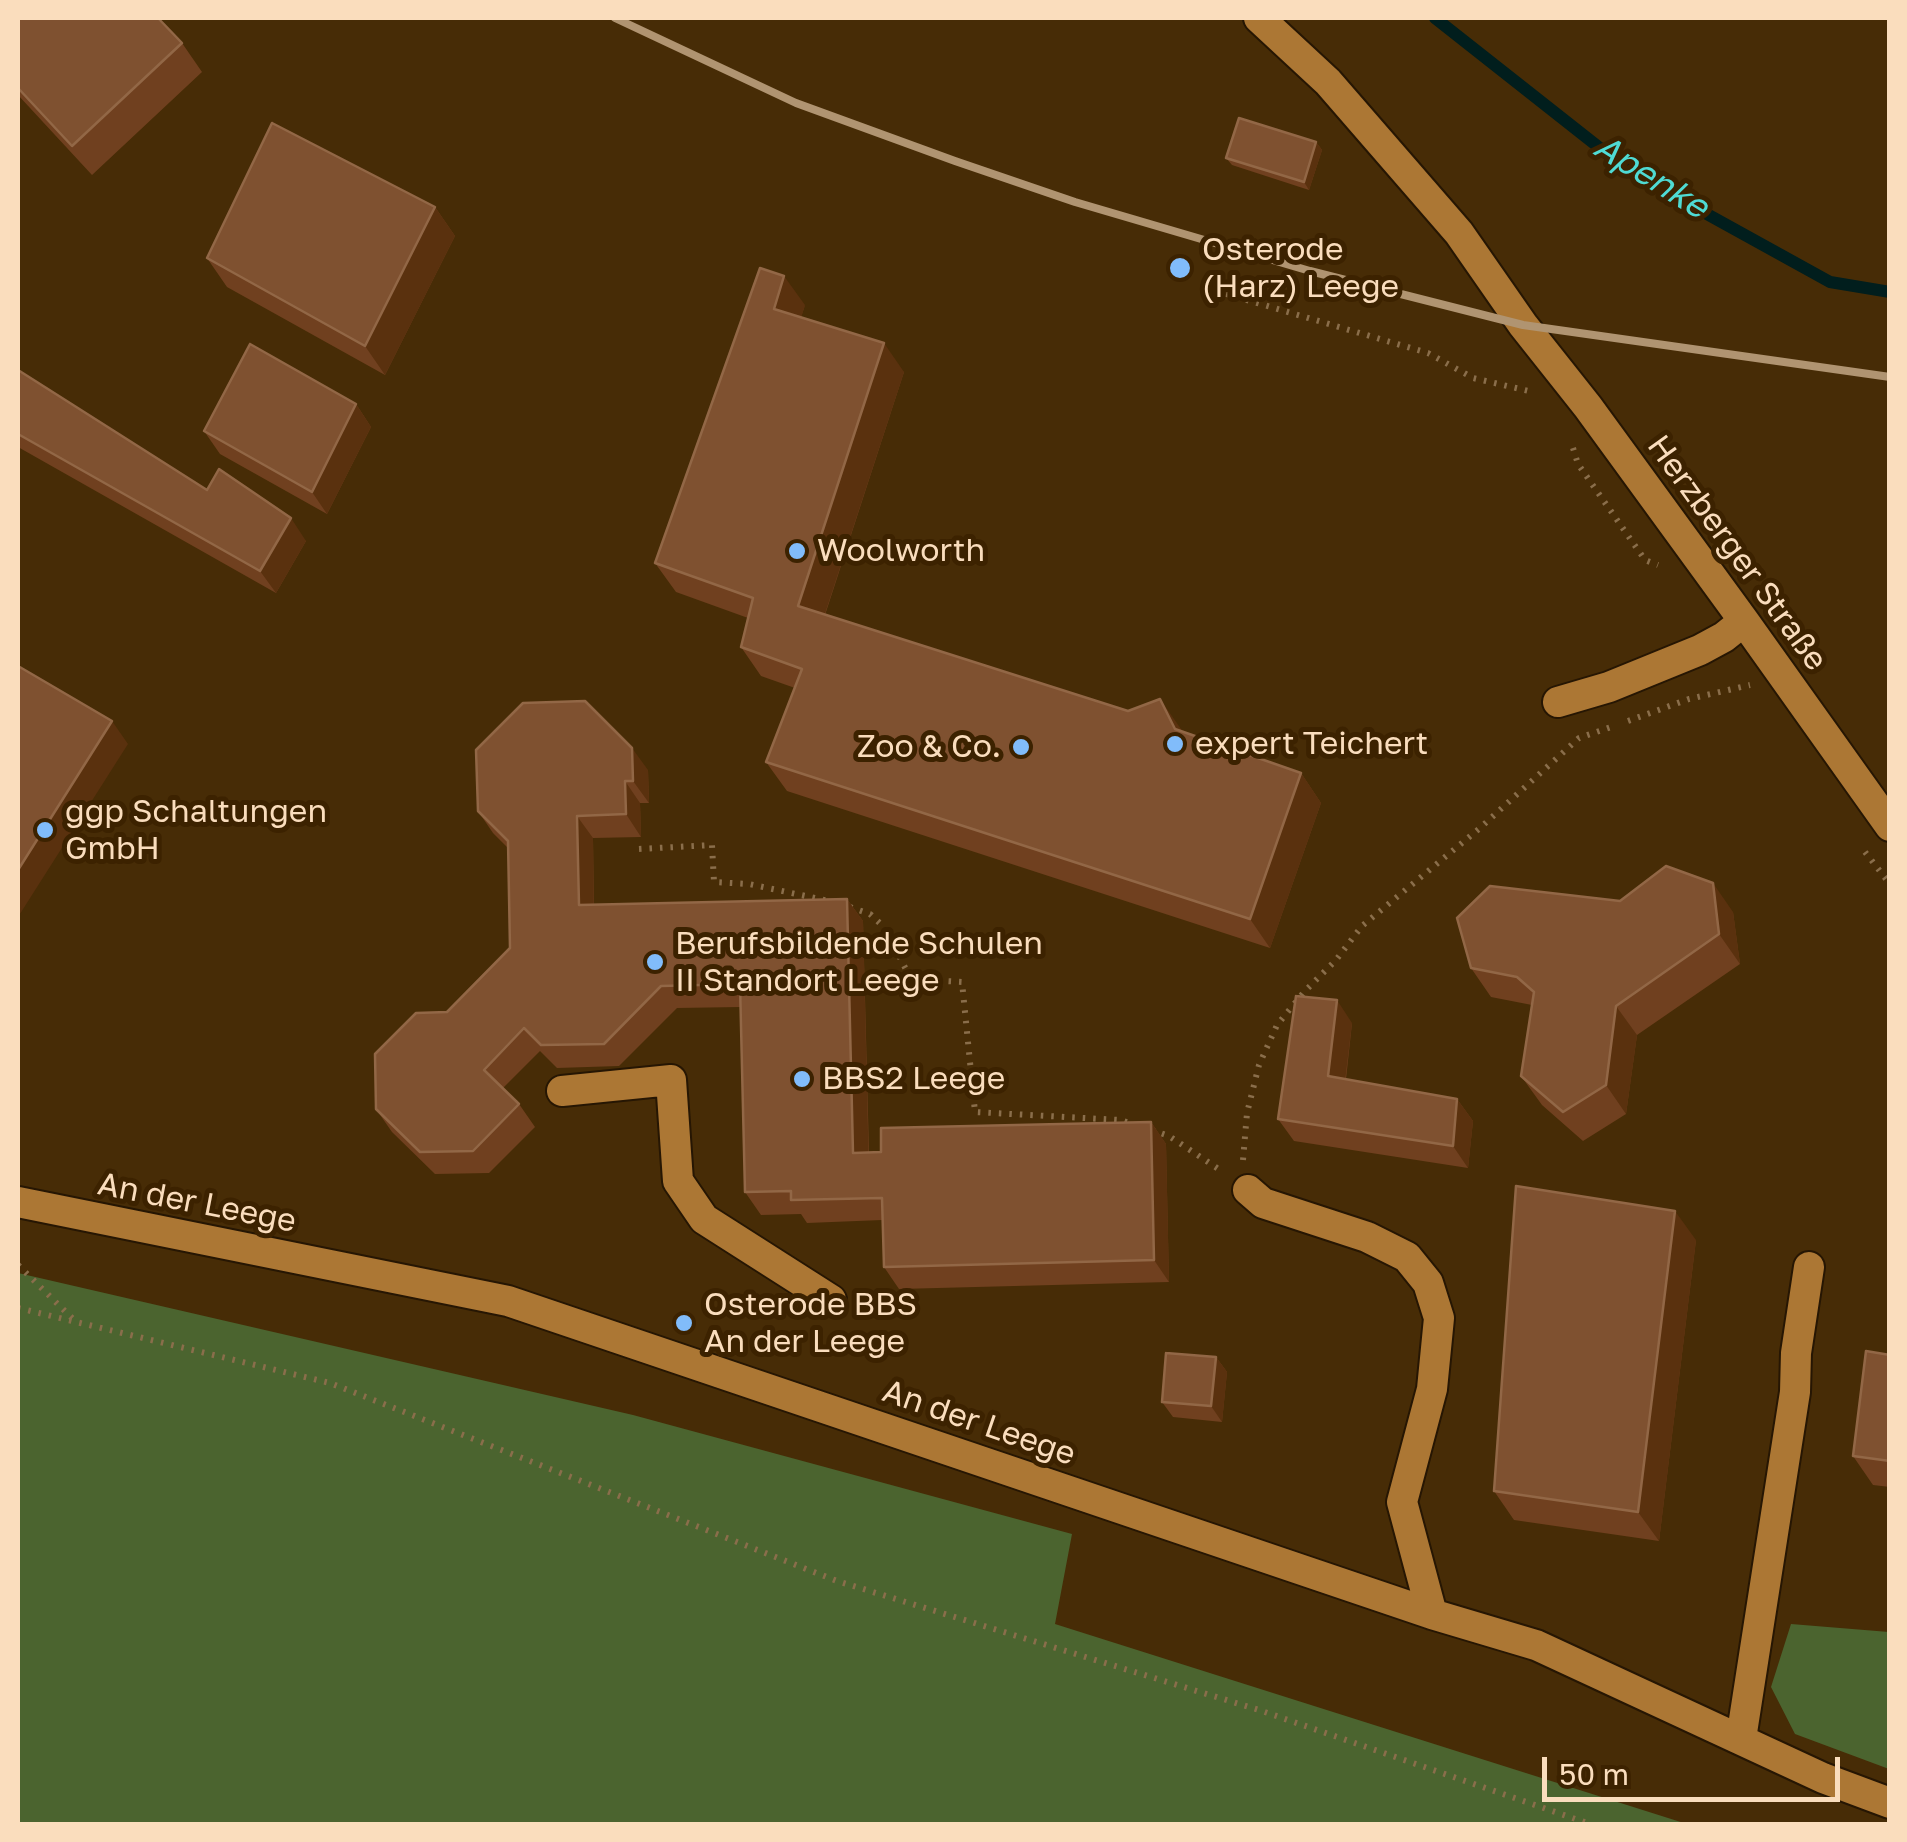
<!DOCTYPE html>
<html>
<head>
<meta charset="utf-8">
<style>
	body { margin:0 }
	#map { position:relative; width:1907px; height:1842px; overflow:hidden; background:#472c06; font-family:"Golos Text",sans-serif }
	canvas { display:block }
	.frame { position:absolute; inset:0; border:20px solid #faddbd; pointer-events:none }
	.scale { position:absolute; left:1542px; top:1757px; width:298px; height:45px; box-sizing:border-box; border:5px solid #faddbd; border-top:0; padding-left:12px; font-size:30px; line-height:35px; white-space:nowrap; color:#faddbd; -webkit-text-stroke:8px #3c2200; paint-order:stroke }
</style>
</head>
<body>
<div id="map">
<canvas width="1907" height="1842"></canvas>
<div class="frame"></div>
<div class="scale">50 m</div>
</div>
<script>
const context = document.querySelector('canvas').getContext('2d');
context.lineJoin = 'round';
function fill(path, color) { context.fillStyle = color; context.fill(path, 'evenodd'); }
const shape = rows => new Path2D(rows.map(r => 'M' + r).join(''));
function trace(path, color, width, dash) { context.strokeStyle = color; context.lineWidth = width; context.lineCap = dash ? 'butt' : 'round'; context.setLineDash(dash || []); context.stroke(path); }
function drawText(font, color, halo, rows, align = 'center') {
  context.font = font + ' "Golos Text",sans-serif'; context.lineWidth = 10; context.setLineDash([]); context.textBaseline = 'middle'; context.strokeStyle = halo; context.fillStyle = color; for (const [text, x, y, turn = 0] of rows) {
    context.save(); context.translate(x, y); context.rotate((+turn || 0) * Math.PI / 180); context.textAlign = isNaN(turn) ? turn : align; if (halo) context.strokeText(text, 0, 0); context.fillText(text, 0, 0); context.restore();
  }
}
fill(shape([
	[18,1273,633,1415,1072,1534,1055,1624,1687,1824,18,1824],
	[1791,1624,1889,1632,1889,1769,1795,1734,1771,1687]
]), '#4b642f');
trace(shape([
	[1435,18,1629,171,1830,282,1890,292]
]), '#011e1d', 12);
const minor = shape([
	[1259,18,1328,82,1459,233,1523,325,1588,407,1744,621,1890,826],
	[1558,702,1609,687,1700,650,1724,637,1744,621],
	[562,1091,671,1080,678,1181,704,1219,831,1300],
	[1248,1190,1263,1203,1367,1237,1407,1257,1428,1283,1439,1318,1432,1389,1402,1502,1432,1614],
	[18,1202,508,1301,1432,1614,1536,1645,1823,1778,1890,1803],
	[1741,1739,1795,1392,1796,1353,1809,1267]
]);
trace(minor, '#261603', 34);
trace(shape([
	[1216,291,1428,353,1473,378,1533,392],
	[1573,448,1578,464,1645,560,1658,565],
	[1628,721,1689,699,1750,685],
	[639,849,712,845,714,882,749,884,834,902],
	[1865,852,1890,884],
	[850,907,870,914,884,927,911,979,962,982,975,1112,1120,1120,1136,1125],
	[1152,1130,1169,1136,1223,1172],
	[1243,1160,1247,1113,1259,1065,1277,1025,1304,992,1336,960,1362,926,1480,828,1579,738,1611,727],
	[18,1265,75,1321],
	[18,1308,330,1383,837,1581,1259,1710,1590,1824]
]), '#8a6e4b', 6, [2.5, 8]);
trace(minor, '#ac7734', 30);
trace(shape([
	[615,18,796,103,955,161,1075,202,1310,271,1523,325,1890,377]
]), '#b09471', 8);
fill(shape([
	[18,18,182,43,202,72,92,175,18,95],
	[1316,142,1322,150,1309,190,1232,165,1226,158],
	[435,207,455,236,385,375,227,287,207,258],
	[805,305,801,317,904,372,825,615,1182,732,1301,773,1321,803,1270,948,787,791,766,762,795,688,761,676,741,647,748,618,676,592,655,563],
	[18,370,207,490,306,541,276,593,18,447],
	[356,404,371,427,327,514,220,454,204,431],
	[648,770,649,803,640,803,641,837,593,838,594,905,847,899,863,921,869,1152,1151,1122,1166,1144,1169,1282,899,1289,884,1267,882,1220,807,1223,801,1214,761,1215,745,1192,741,1007,677,1008,619,1066,557,1068,540,1051,503,1088,519,1104,535,1127,489,1173,435,1174,392,1132,376,1109,447,1012,510,948,508,848,493,833,478,811],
	[1620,901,1733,912,1740,964,1637,1035,1626,1114,1583,1141,1542,1105,1521,1076,1532,1005,1491,997,1471,968],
	[1352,1023,1346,1079,1457,1099,1473,1121,1468,1168,1294,1141,1278,1119],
	[1696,1240,1659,1541,1514,1520,1494,1491],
	[1890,1355,1890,1487,1873,1485,1853,1456],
	[1216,1357,1227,1372,1222,1422,1173,1417,1162,1402]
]), '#70401f');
fill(shape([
	[1316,142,1322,150,1309,190,1304,182],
	[435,207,455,236,385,375,365,346],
	[784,276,805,305,795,338,774,309],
	[884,343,904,372,818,635,798,606],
	[356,404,371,427,327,514,312,492],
	[291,518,306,541,276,593,260,571],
	[1160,699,1181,729,1196,758,1175,729],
	[112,721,128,744,18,917,18,870],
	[632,748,648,770,649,803,633,781],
	[1301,773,1321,803,1270,948,1250,919],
	[625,781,640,803,641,837,626,814],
	[577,816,593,838,594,928,579,905],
	[1713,883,1733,912,1740,964,1719,934],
	[847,899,863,921,869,1175,853,1153],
	[1337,1000,1352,1023,1343,1098,1328,1076],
	[1616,1006,1637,1035,1626,1114,1606,1085],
	[1457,1099,1473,1121,1468,1168,1453,1146],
	[1151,1122,1166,1144,1169,1282,1154,1260],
	[1675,1211,1696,1240,1659,1541,1638,1512],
	[1216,1357,1227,1372,1222,1422,1211,1406]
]), '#5a310e');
const building = shape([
	[18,18,158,18,182,43,72,146,18,88,18,18],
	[1239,118,1316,142,1304,182,1226,158,1239,118],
	[272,123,435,207,365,346,207,258,272,123],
	[760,268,784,276,774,309,884,343,798,606,1128,711,1160,699,1175,729,1301,773,1250,919,766,762,802,669,741,647,753,598,655,563,760,268],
	[250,344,356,404,312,492,204,431,250,344],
	[18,370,207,490,219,469,291,518,260,571,18,434,18,370],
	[18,666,112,721,18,870,18,666],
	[585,701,632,748,633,781,625,781,626,814,577,816,579,905,847,899,853,1153,881,1152,881,1128,1151,1122,1154,1260,884,1267,882,1198,791,1200,791,1191,745,1192,740,984,661,986,604,1044,541,1045,524,1028,484,1070,519,1104,473,1151,420,1152,376,1109,375,1054,416,1013,447,1012,510,948,508,841,478,811,476,750,523,703,585,701],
	[1666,866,1713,883,1719,934,1616,1006,1606,1085,1563,1112,1521,1076,1534,992,1517,977,1471,968,1457,918,1490,886,1620,901,1666,866],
	[1296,996,1337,1000,1328,1076,1457,1099,1453,1146,1278,1119,1296,996],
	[1516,1186,1675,1211,1638,1512,1494,1491,1516,1186],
	[1866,1351,1890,1355,1890,1461,1853,1456,1866,1351],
	[1166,1353,1216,1357,1211,1406,1162,1402,1166,1353]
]);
fill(building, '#7f5130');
trace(building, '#926746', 2.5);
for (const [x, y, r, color] of [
	[1180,268,12,"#81bcfa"],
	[797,551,10,"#81bcfa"],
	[1175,744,10,"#81bcfa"],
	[1021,747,10,"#81bcfa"],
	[45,830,10,"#81bcfa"],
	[655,962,10,"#81bcfa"],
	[802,1079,10,"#81bcfa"],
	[684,1323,10,"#81bcfa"]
]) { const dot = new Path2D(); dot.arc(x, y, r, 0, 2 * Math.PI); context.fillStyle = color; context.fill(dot); trace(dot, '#3c2200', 4); }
drawText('32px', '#faddbd', '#3c2200', [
	["Osterode",1202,250],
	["(Harz) Leege",1202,287],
	["Woolworth",817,551],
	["expert Teichert",1195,744],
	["Zoo & Co.",1001,747,"right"],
	["ggp Schaltungen",65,812],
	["GmbH",65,849],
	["Berufsbildende Schulen",675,944],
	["II Standort Leege",675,981],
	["BBS2 Leege",822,1079],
	["Osterode BBS",704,1305],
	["An der Leege",704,1342]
], 'left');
drawText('32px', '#faddbd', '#3c2200', [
	["Herzberger Straße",1737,553,54],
	["An der Leege",197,1203,11],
	["An der Leege",979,1423,19]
]);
drawText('italic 35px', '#4fdbd4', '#3c2200', [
	["Apenke",1651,177,32]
]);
</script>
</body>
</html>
